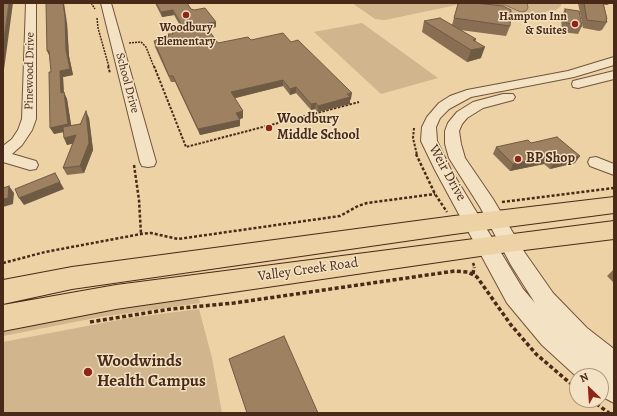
<!DOCTYPE html>
<html>
<head>
<meta charset="utf-8">
<style>
	body { margin:0 }
	#map { position:relative; width:617px; height:416px; overflow:hidden; background:#ecd2a5; font-family:Alegreya,serif }
	canvas { display:block }
	.frame { position:absolute; inset:0; border:4px solid #492a18; pointer-events:none }
	.north { position:absolute; left:569px; top:368px; width:40px; height:40px; box-sizing:border-box; background:#f3e2c4; border:1px solid #af987f; border-radius:50%; rotate:335deg; font-size:11px; font-weight:700; line-height:16px; text-align:center; color:#492a18 }
	.north::after { content:''; display:block; margin:auto; width:14px; height:18px; background:#8f2418; clip-path:polygon(50% 0,100% 100%,50% 72%,0 100%) }
</style>
</head>
<body>
<div id="map">
<canvas width="617" height="416"></canvas>
<div class="frame"></div>
<div class="north">N</div>
</div>
<script>
const context = document.querySelector('canvas').getContext('2d');
context.lineJoin = 'round';
function fill(path, color) { context.fillStyle = color; context.fill(path, 'evenodd'); }
const shape = rows => new Path2D(rows.map(r => 'M' + r).join(''));
function trace(path, color, width, dash) { context.strokeStyle = color; context.lineWidth = width; context.lineCap = dash ? 'butt' : 'round'; context.setLineDash(dash || []); context.stroke(path); }
function drawText(font, color, halo, rows, align = 'center') {
  context.font = font + ' Alegreya,serif'; context.lineWidth = 3; context.setLineDash([]); context.textBaseline = 'middle'; context.strokeStyle = halo; context.fillStyle = color; for (const [text, x, y, turn = 0] of rows) {
    context.save(); context.translate(x, y); context.rotate((+turn || 0) * Math.PI / 180); context.textAlign = isNaN(turn) ? turn : align; if (halo) context.strokeText(text, 0, 0); context.fillText(text, 0, 0); context.restore();
  }
}
fill(shape([
	[352,3,459,3,461,4,385,20,375,19],
	[462,3,487,3,493,5,503,4,521,12,527,3,561,3,561,6,556,10,522,16,507,11],
	[362,23,438,78,381,94,314,32],
	[199,299,200,303,100,317,3,336,3,331,73,317,173,301],
	[199,309,212,358,222,413,3,413,3,342,129,318]
]), '#d0b58d');
const water = shape([
	[487,3,527,3,528,8,526,11,521,12,505,5,493,5,487,4,487,3]
]);
fill(water, '#b59975');
trace(water, '#8a6d50', 1);
const minor = shape([
	[26,3,36,3,36,119,32,130,22,145,12,154,36,161,38,165,36,169,30,170,3,162,3,146,12,139,18,130,22,119,26,3],
	[101,3,111,3,156,162,154,166,148,167,142,166,140,162,101,3],
	[614,57,614,65,574,77,471,97,449,109,440,118,436,127,437,141,451,170,523,289,535,303,511,265,480,207,449,158,445,144,445,131,448,123,457,112,473,102,503,94,513,94,515,97,513,100,483,108,467,118,462,124,459,131,461,144,465,158,493,199,525,253,553,293,587,328,614,349,614,403,601,396,601,376,577,377,542,345,507,303,435,170,421,141,422,127,427,117,439,103,450,96,467,90,568,71,614,57],
	[614,71,614,79,578,88,573,87,572,84,573,81,614,71],
	[596,157,614,164,614,175,590,166,588,162,590,158,596,157]
]);
const major = shape([
	[614,197,614,213,454,234,72,289,3,304,3,280,72,267,454,216,614,197],
	[614,221,614,239,508,252,116,309,3,331,3,305,116,285,614,221]
]);
trace(minor, '#72543b', 2);
trace(major, '#492a18', 2);
trace(shape([
	[91,3,95,9],
	[97,18,98,28,109,67],
	[129,43,141,42,146,47,154,67]
]), '#492a18', 1.5, [2, 1]);
trace(shape([
	[108,66,110,73],
	[154,66,186,147,359,102],
	[414,128,413,138,417,155]
]), '#492a18', 2, [2.5, 1.5]);
trace(shape([
	[416,154,435,194,447,212],
	[134,165,139,200,141,234],
	[502,202,614,188],
	[3,263,45,252,141,234,151,233,178,239,340,216,358,206,367,203,435,194],
	[473,263,475,268]
]), '#492a18', 2.5, [3, 2]);
trace(shape([
	[473,274,474,267],
	[90,322,171,309,234,303,455,271,468,272,477,277,511,325,536,354,577,389],
	[591,400,609,413]
]), '#492a18', 3.5, [4, 2.5]);
fill(minor, '#f3e2c4');
fill(major, '#ecd2a5');
fill(shape([
	[155,3,187,3,191,9,216,22,216,27,208,29,218,43,251,40,291,42,351,99,350,100,350,104,318,112,315,109,311,110,296,93,290,95,283,86,234,98,243,118,239,119,240,126,200,135,175,82,171,82,155,47,154,41,168,36,168,34,172,34,172,31,182,29,174,15,162,17],
	[578,3,609,3,608,5,604,5,607,19,606,21,607,22,602,30,599,31,583,28],
	[458,4,510,26,506,36,460,30,476,39,475,41,481,58,467,62,422,32,424,21,452,25],
	[565,9,582,26,578,34,562,32,561,17],
	[67,23,69,56,73,75,63,77,64,93,67,99,71,126,80,125,89,118,93,150,84,173,67,175,63,168,73,143,67,145,64,138,64,132,54,134,51,72],
	[531,143,575,163,550,169,544,164,510,171,493,154,496,147],
	[614,269,614,283,607,276]
]), '#886f53');
fill(shape([
	[9,3,13,3,3,77,3,45],
	[63,3,64,3,67,23,69,56,73,75,63,77,64,100,61,93,60,71],
	[173,10,174,15,162,17,161,12],
	[216,22,216,27,205,29,204,24],
	[476,39,472,50,485,47,481,58,467,62,471,50,473,40],
	[47,51,49,51,50,57],
	[283,80,283,86,232,99,231,92],
	[296,87,296,93,290,95,290,89],
	[64,92,67,99,72,130,54,134,50,128],
	[352,93,351,99,350,100,350,104,318,112,318,106],
	[316,103,315,109,311,110,311,104],
	[86,111,89,118,93,150,84,173,80,166],
	[243,111,243,118,237,120,236,113],
	[240,120,240,126,200,135,198,129],
	[76,135,80,142,67,145,64,138],
	[580,156,575,163,550,169,554,162],
	[548,157,544,164,510,171,513,164],
	[55,173,64,189,24,205,19,198],
	[9,186,14,193,13,204,3,207,3,199]
]), '#6f5a44');
const building = shape([
	[3,3,9,3,3,45,3,3],
	[46,3,63,3,65,17,66,50,70,69,60,71,61,93,64,92,68,124,50,128,49,72,51,72,49,51,47,51,46,3],
	[156,3,187,3,191,9,194,10,205,8,216,22,204,24,218,43,248,37,251,40,283,33,291,42,298,40,352,93,347,94,350,97,318,106,316,103,311,104,296,87,290,89,283,80,231,92,243,111,236,113,240,120,198,129,173,76,169,76,154,41,157,40,156,39,169,36,168,34,173,34,172,31,184,29,173,10,161,12,156,3],
	[461,3,475,3,503,6,511,10,510,26,454,18,458,4,461,3],
	[584,3,603,3,607,19,606,19,607,22,603,22,587,20,584,3],
	[565,9,579,11,582,26,566,23,565,9],
	[440,18,476,39,473,40,485,47,471,50,424,21,440,18],
	[86,111,89,143,80,166,63,168,76,135,64,138,63,127,80,124,80,125,86,111],
	[557,137,580,156,554,162,548,157,513,164,496,147,528,140,531,143,557,137],
	[55,173,60,182,19,198,15,189,55,173],
	[9,186,8,198,3,199,3,188,9,186],
	[284,336,318,413,247,413,229,359,284,336]
]);
fill(building, '#9e8161');
trace(building, '#6f5a44', 1);
for (const [x, y, r, color] of [
	[186,15,4,"#8f2418"],
	[575,24,4,"#8f2418"],
	[269,128,4,"#8f2418"],
	[518,159,4,"#8f2418"],
	[88,372,5,"#8f2418"]
]) { const dot = new Path2D(); dot.arc(x, y, r, 0, 2 * Math.PI); context.fillStyle = color; context.fill(dot); trace(dot, '#f3e2c4', 1.5); }
drawText('bold 12px', '#492a18', '#f3e2c4', [
	["Hampton Inn",567,17],
	["& Suites",567,31],
	["Woodbury",186,28,"center"],
	["Elementary",186,42,"center"]
], 'right');
drawText('12px', '#492a18', '#f3e2c4', [
	["Pinewood Drive",30,71,-89],
	["School Drive",127,83,75]
]);
drawText('bold 14px', '#492a18', '#f3e2c4', [
	["Woodbury",277,120],
	["Middle School",277,136],
	["BP Shop",526,159]
], 'left');
drawText('14px', '#492a18', '#f3e2c4', [
	["Weir Drive",447,173,61],
	["Valley Creek Road",308,270,-8]
]);
drawText('bold 17px', '#492a18', '#f3e2c4', [
	["Woodwinds",97,362],
	["Health Campus",97,382]
], 'left');
</script>
</body>
</html>
